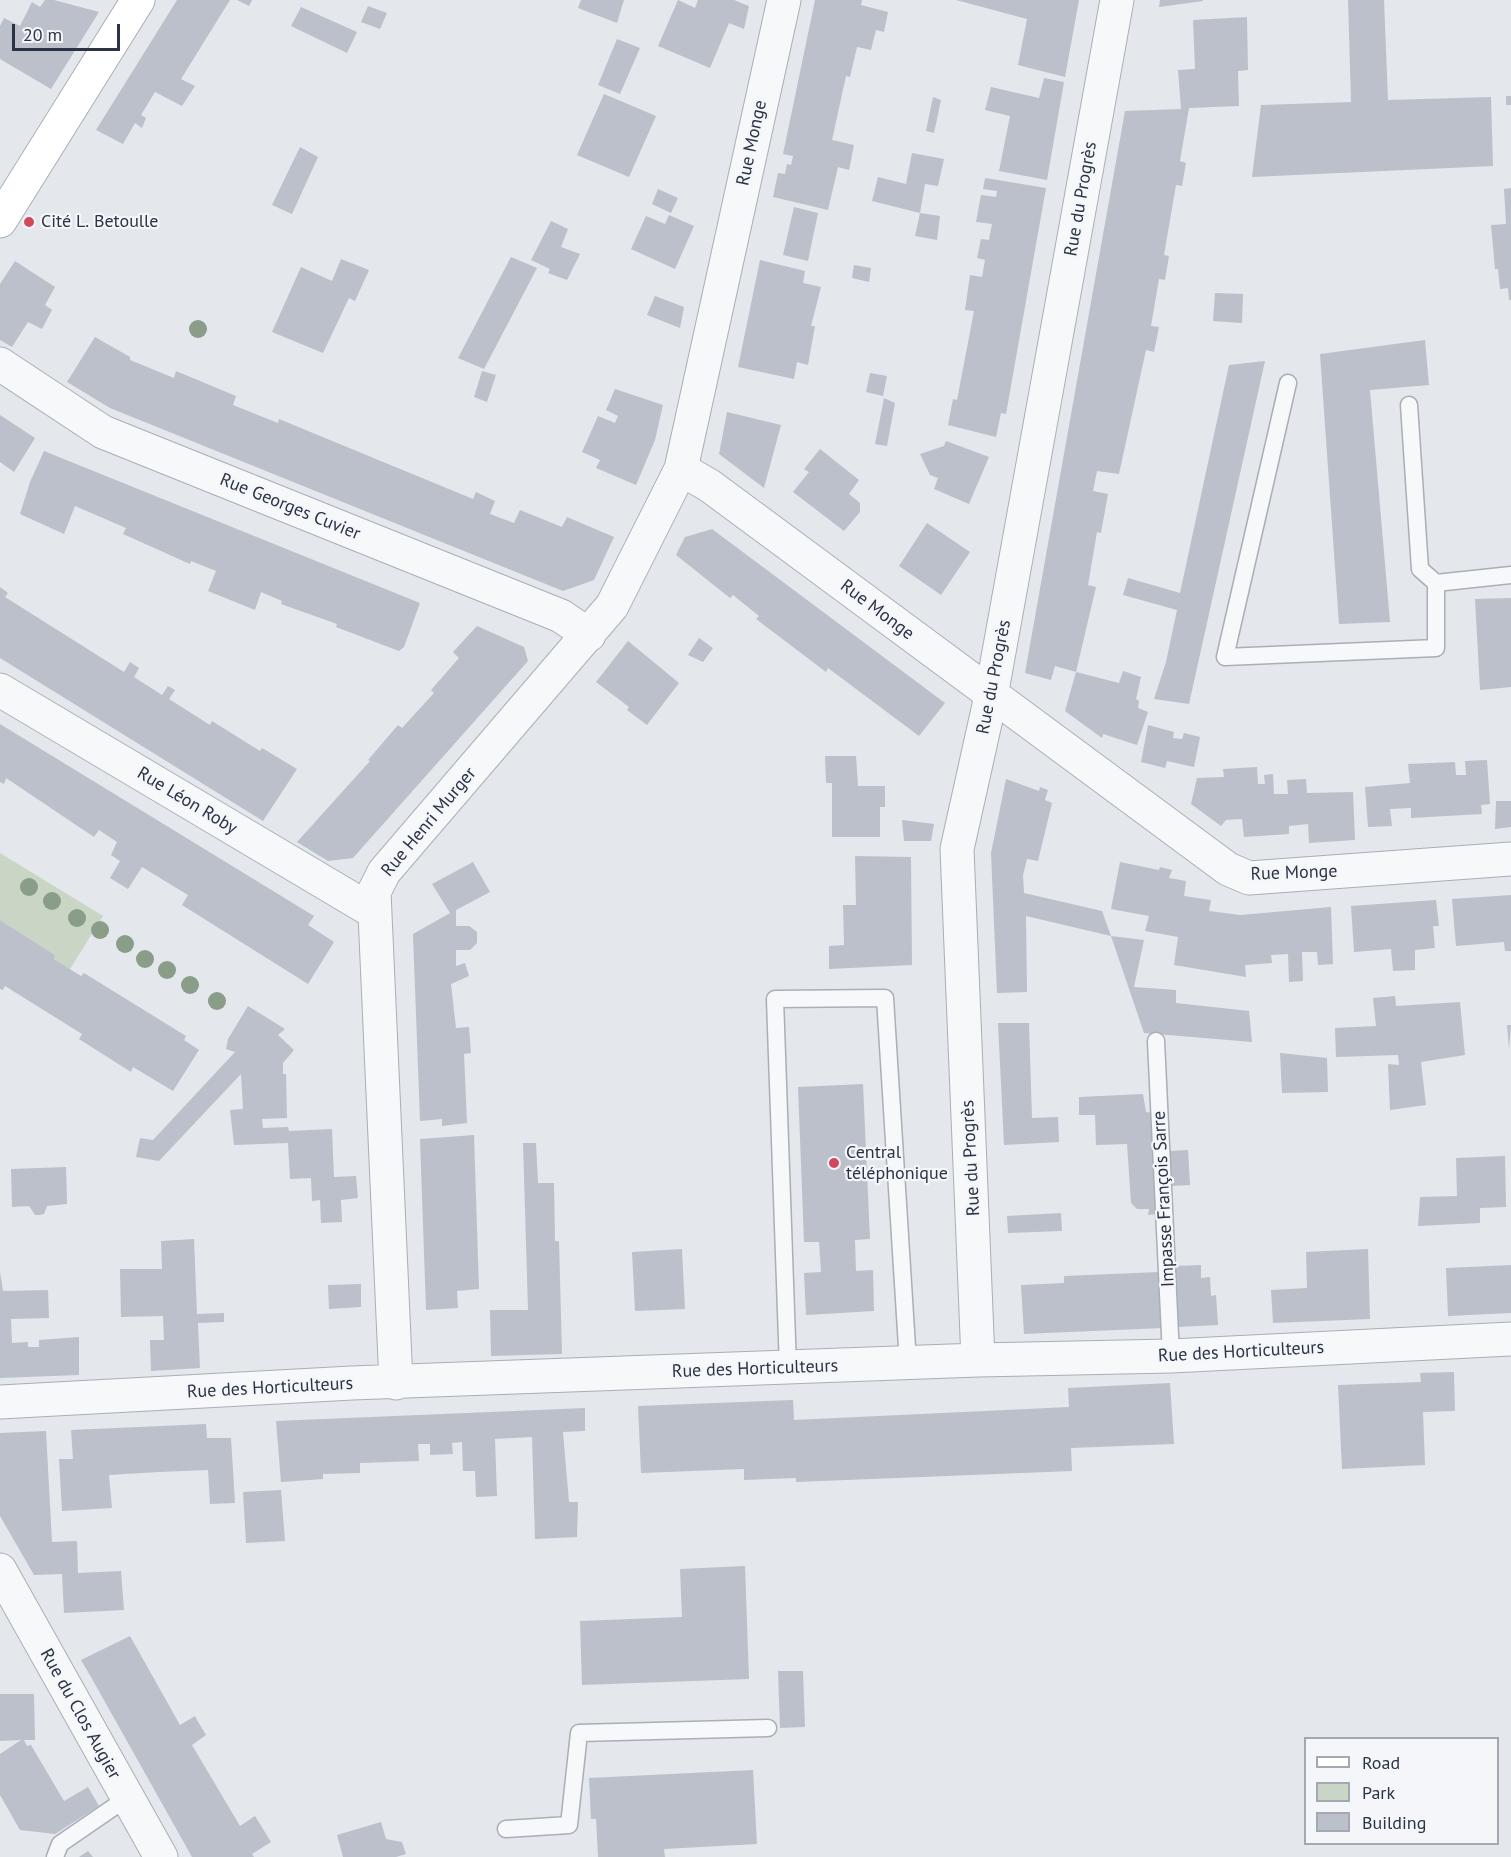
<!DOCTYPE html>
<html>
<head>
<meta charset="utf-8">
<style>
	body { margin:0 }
	#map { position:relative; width:1511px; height:1857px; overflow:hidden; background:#e4e7ec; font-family:"PT Sans",sans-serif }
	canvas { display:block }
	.legend { position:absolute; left:1304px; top:1737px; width:195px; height:108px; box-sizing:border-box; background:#f4f6f9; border:2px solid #a4a8b1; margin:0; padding:8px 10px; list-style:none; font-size:18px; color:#2b3445 }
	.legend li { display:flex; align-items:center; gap:12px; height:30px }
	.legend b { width:30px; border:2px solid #a4a8b1 }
	.scale { position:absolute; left:12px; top:24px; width:108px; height:27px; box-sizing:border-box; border:3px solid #2b3445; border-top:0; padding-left:8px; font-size:18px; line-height:21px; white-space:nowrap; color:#2b3445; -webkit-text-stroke:4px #f4f6f9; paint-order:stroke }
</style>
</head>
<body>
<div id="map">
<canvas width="1511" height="1857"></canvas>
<ul class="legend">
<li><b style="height:8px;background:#fff"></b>Road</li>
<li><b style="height:16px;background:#c9d6c5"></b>Park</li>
<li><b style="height:16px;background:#bbc0ca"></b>Building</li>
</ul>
<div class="scale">20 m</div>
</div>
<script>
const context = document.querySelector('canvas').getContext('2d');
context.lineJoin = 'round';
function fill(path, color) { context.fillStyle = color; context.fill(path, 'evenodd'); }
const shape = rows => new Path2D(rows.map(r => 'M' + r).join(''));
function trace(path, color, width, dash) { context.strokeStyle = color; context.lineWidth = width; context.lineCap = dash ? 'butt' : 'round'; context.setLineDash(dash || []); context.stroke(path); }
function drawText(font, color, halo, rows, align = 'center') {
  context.font = font + ' "PT Sans",sans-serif'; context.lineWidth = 4.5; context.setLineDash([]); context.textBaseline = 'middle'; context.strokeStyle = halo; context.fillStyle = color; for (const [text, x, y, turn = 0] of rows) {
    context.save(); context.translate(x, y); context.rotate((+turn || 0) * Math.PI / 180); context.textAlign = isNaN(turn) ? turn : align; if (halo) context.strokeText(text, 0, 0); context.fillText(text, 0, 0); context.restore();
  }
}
fill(shape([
	[0,853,103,916,70,969,54,959,55,955,0,920]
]), '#c9d6c5');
fill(shape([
	[45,0,54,0,99,12,51,89,0,59,0,26,4,18,20,26,32,2,40,7],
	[177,0,230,0,181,79,195,86,182,106,155,92,141,115,146,118,142,128,135,123,123,144,96,130],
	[237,0,252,0,249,6],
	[581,0,624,0,617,23,578,8],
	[678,0,695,8,698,0,734,0,749,6,744,29,729,23,710,68,658,46],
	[815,0,862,0,861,5,888,12,884,32,876,30,871,50,857,47,850,77,846,76,832,140,854,145,849,170,838,167,828,210,773,197,778,173,785,174,787,164,791,165,793,156,783,154],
	[956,0,1079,0,1065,77,1018,65,1027,19],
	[1160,0,1203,0,1203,1,1159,7],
	[1348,0,1384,0,1388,100,1491,97,1493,166,1252,177,1261,105,1351,102],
	[368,6,387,13,380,29,361,22],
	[301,7,357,32,347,53,291,26],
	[1247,17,1248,70,1238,71,1239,106,1189,108,1180,161,1186,163,1182,186,1176,185,1164,255,1169,256,1165,280,1159,279,1151,326,1159,327,1154,352,1146,350,1119,474,1097,471,1093,491,1108,494,1101,533,1097,532,1088,585,1096,587,1076,672,1119,683,1123,671,1141,677,1136,699,1139,701,1138,708,1148,712,1137,745,1103,734,1102,738,1065,711,1076,672,1055,666,1051,680,1025,673,1125,111,1181,109,1178,70,1195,69,1193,20],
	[617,39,640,48,620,94,598,85],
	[1044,78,1064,82,1047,180,999,171,1010,116,985,110,991,87,1039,98],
	[604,94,656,116,629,177,577,155],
	[1506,96,1511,96,1511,105,1506,105],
	[933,97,941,100,934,133,926,131],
	[300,147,318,157,292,214,272,205],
	[912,153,944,159,938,186,925,184,920,213,872,201,878,177,906,184],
	[985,178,1046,188,1006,414,1001,413,996,437,948,425,953,399,957,400,974,311,965,310,970,275,982,277,985,260,977,258,981,239,989,240,992,224,976,222,981,195,996,197,997,191,983,189],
	[1511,188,1511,300,1509,300,1508,288,1500,289,1498,269,1495,269,1491,225,1506,224,1504,189],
	[658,189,678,198,671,213,652,204],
	[794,207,818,213,808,261,783,255],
	[920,213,940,216,937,240,915,236],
	[669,215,694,226,675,269,631,249,646,216,665,224],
	[551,221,568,229,561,247,580,254,567,280,548,273,550,269,531,260],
	[511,257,537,268,484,369,458,358],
	[341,259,369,270,355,301,349,298,323,353,272,332,301,267,332,281],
	[760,260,805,271,803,283,821,287,811,326,815,326,808,365,797,362,794,379,738,367],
	[15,261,55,287,45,305,52,310,42,329,28,322,12,347,0,340,0,284],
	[854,265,871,268,869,282,852,278],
	[1215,293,1243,294,1242,323,1213,321],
	[655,296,684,307,680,328,647,315],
	[95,337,130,357,130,360,174,378,176,371,236,396,233,405,278,423,279,419,473,499,476,492,495,501,490,514,514,523,520,510,562,527,567,517,614,537,594,580,563,591,110,408,67,382],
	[1425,340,1429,385,1370,390,1390,622,1339,624,1320,354],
	[1265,361,1189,704,1154,699,1166,662,1177,610,1123,595,1128,578,1180,593,1229,365],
	[482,371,496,375,487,402,474,397],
	[870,373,887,376,883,396,866,392],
	[615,389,663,405,655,440,636,485,596,468,600,460,582,452,598,416,615,423,618,416,606,410],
	[884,398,895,403,887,446,875,444],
	[727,412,781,425,764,488,719,454],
	[0,415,35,438,14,472,0,462],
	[946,441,989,457,969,504,934,489,938,478,930,475,920,454,944,446],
	[820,449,859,480,849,494,860,503,860,512,844,531,793,492,809,472,804,469],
	[44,451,420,603,404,647,399,651,336,627,337,624,281,604,282,601,261,592,255,610,208,591,216,571,191,561,190,564,123,534,126,528,75,506,64,534,20,514,30,482],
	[927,523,970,552,941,595,899,566],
	[712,529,945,703,919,736,828,668,826,672,756,619,759,616,733,595,730,598,676,555,685,537],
	[0,587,8,593,5,597,124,672,130,662,139,668,134,677,162,695,168,686,175,690,169,699,210,725,212,721,260,751,262,748,297,769,263,821,0,658],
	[1511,598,1511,687,1480,690,1475,599],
	[477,626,524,647,528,661,353,858,328,861,297,842,370,761,368,760,398,725,402,728,434,693,431,690,459,658,453,652],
	[699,638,713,648,703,662,688,655],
	[628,641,679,683,647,725,627,710,629,707,596,682],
	[0,724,314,916,308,925,334,942,308,984,182,905,188,895,142,867,128,889,110,878,120,861,111,855,117,842,99,830,94,837,6,778,4,784,0,782],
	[1148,725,1174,732,1173,738,1182,739,1184,733,1200,737,1194,767,1167,761,1165,768,1141,762],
	[825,756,856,756,858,786,885,786,885,807,880,807,880,837,832,837,832,783,826,783],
	[1487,760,1490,804,1481,805,1482,814,1411,818,1411,808,1390,809,1392,826,1368,827,1365,787,1410,783,1408,764,1455,762,1456,775,1466,775,1465,761],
	[1257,767,1258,784,1265,784,1264,775,1273,774,1274,794,1288,794,1287,780,1306,779,1307,793,1353,792,1355,840,1309,843,1308,824,1289,826,1289,834,1244,837,1242,819,1226,820,1221,826,1191,804,1197,778,1224,777,1223,769],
	[1006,779,1039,791,1040,787,1048,790,1045,800,1052,803,1038,861,1027,859,1023,875,1024,893,1102,911,1111,936,1026,916,1027,992,997,993,991,853],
	[1496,801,1511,801,1511,827,1495,829],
	[902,820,934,824,931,841,904,841],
	[855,856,911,857,912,965,829,969,829,946,844,945,843,905,856,905],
	[473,862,490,892,456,910,456,926,469,926,477,932,477,943,470,950,456,950,456,966,465,963,469,976,451,984,456,1028,469,1027,471,1053,464,1054,467,1123,442,1126,442,1119,420,1121,413,934,450,913,432,884],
	[1120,862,1159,870,1160,867,1172,870,1169,878,1186,881,1184,896,1211,900,1209,911,1240,915,1331,907,1333,964,1318,965,1317,952,1302,952,1303,981,1289,982,1288,954,1271,955,1272,963,1245,965,1246,977,1174,965,1178,937,1145,931,1149,916,1111,909],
	[1511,895,1511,951,1505,951,1504,942,1456,946,1452,899],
	[1436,900,1439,926,1433,926,1435,948,1415,950,1415,970,1393,971,1391,949,1354,952,1351,906],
	[0,920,55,955,54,959,81,976,84,973,186,1036,184,1040,199,1050,173,1091,133,1067,131,1072,79,1039,82,1034,5,986,3,990,0,989],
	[1111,936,1144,940,1134,987,1176,990,1176,1003,1249,1011,1252,1042,1144,1033],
	[1395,996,1396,1006,1460,1002,1465,1055,1421,1062,1426,1105,1390,1110,1388,1064,1399,1065,1398,1055,1336,1057,1335,1028,1376,1026,1373,998],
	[248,1006,285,1029,278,1035,294,1050,283,1063,283,1074,286,1074,287,1118,262,1119,263,1128,288,1127,289,1131,332,1129,334,1177,356,1176,358,1198,341,1200,342,1222,321,1223,320,1200,312,1201,311,1178,290,1179,288,1143,234,1145,230,1110,243,1109,241,1074,159,1161,136,1157,140,1138,153,1140,235,1052,226,1049,228,1039],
	[998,1023,1029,1023,1032,1118,1058,1117,1059,1142,1004,1145],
	[1507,1025,1511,1025,1509,1049],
	[1280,1053,1327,1058,1328,1092,1282,1093],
	[863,1084,870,1239,855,1240,856,1271,873,1270,874,1311,806,1315,804,1273,821,1272,819,1242,804,1242,798,1087],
	[1143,1094,1146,1112,1152,1113,1157,1214,1148,1215,1149,1209,1137,1209,1131,1203,1127,1144,1096,1145,1095,1115,1079,1115,1079,1097],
	[474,1135,479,1289,457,1291,458,1308,426,1310,420,1139],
	[523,1143,536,1143,538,1183,554,1183,555,1241,559,1241,562,1354,491,1356,490,1310,528,1310],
	[1188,1150,1190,1185,1171,1186,1170,1151],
	[1505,1156,1506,1207,1480,1208,1480,1223,1418,1226,1420,1197,1457,1196,1456,1158],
	[66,1167,67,1204,47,1206,44,1214,39,1215,35,1215,29,1206,12,1207,11,1169],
	[1061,1213,1062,1231,1008,1233,1007,1216],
	[194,1239,197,1314,224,1313,224,1322,198,1323,200,1368,151,1371,150,1340,164,1340,163,1316,121,1317,120,1269,162,1269,161,1241],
	[682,1249,685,1309,635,1311,632,1252],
	[1368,1249,1370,1319,1273,1323,1271,1290,1307,1288,1306,1252],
	[1201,1265,1201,1278,1210,1277,1211,1296,1216,1295,1218,1325,1178,1327,1175,1266],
	[1511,1265,1511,1313,1448,1316,1446,1268],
	[0,1272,3,1291,48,1290,49,1318,11,1319,12,1343,28,1342,28,1347,39,1347,39,1340,79,1337,79,1375,0,1378],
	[1160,1272,1163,1328,1024,1334,1021,1285,1064,1283,1064,1276],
	[361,1284,361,1307,329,1309,328,1285],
	[1454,1372,1455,1411,1423,1412,1425,1465,1342,1469,1338,1385,1421,1382,1420,1373],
	[1170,1383,1174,1444,1071,1448,1072,1471,796,1482,796,1478,744,1480,744,1469,641,1473,638,1406,793,1400,794,1420,1069,1407,1068,1388],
	[585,1408,585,1431,563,1432,569,1502,578,1502,577,1537,535,1539,532,1437,495,1439,497,1496,476,1497,475,1471,463,1471,462,1442,452,1443,453,1454,430,1455,430,1444,418,1444,419,1461,360,1463,360,1473,323,1474,323,1479,281,1482,276,1421],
	[206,1424,207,1438,231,1438,235,1503,210,1504,208,1470,159,1472,109,1475,112,1508,62,1511,59,1459,73,1459,71,1430],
	[46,1431,52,1542,77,1541,78,1573,121,1571,124,1610,64,1613,62,1574,34,1575,0,1516,0,1433],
	[281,1490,285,1541,246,1543,243,1492],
	[745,1566,749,1679,582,1685,580,1621,682,1617,680,1569],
	[130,1636,180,1725,195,1716,197,1720,206,1735,192,1745,240,1826,255,1816,271,1842,252,1854,254,1857,192,1857,91,1677,81,1660],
	[778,1671,803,1671,805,1727,780,1728],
	[0,1694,34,1694,35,1740,24,1740,27,1746,31,1745,64,1801,88,1787,99,1806,55,1834,20,1830,0,1795,0,1754,21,1740,0,1741],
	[753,1770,757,1844,664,1849,665,1857,598,1857,596,1819,591,1819,589,1778],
	[381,1822,386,1839,402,1842,406,1854,396,1857,343,1857,337,1835],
	[88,1851,93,1857,79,1857]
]), '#bbc0ca');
const service = shape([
	[1288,383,1225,657,1436,648,1436,583,1511,575],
	[1409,405,1420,569,1436,583],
	[1156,1041,1171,1356],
	[788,1368,775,999,885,998,908,1363],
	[506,1829,569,1825,579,1733,768,1728],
	[55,1857,60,1844,127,1798]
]);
const minor = shape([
	[784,0,681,469,710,486,1228,869,1249,878,1511,859],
	[0,364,103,432,561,616,589,635],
	[0,690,374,912],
	[978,1360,957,849,991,696,1117,0],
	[396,1383,374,892,384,872,612,606,681,469],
	[0,1402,352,1383,978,1360,1171,1356,1511,1339],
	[0,1570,161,1857]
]);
const secondary = shape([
	[0,221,138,0]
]);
trace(service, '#a9aeb7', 19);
trace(minor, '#a9aeb7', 35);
trace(secondary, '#a9aeb7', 35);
trace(service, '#f7f8fa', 16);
trace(minor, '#f7f8fa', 33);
trace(secondary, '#fff', 33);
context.fillStyle = '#899d89';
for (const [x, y] of [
	[198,329],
	[29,887],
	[52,901],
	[77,918],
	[100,930],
	[125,944],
	[145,959],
	[167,970],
	[190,985],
	[217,1001]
]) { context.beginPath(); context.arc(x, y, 9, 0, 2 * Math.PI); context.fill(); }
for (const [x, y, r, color] of [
	[29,222,6,"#d1495b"],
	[834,1163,6,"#d1495b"]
]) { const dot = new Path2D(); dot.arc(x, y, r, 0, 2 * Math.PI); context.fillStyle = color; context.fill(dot); trace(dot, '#f4f6f9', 2); }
drawText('18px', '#2b3445', '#f4f6f9', [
	["Rue Monge",752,143,-78],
	["Rue du Progrès",1081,199,-80],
	["Rue Georges Cuvier",290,507,22],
	["Rue Monge",877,610,37],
	["Rue du Progrès",994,677,-79],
	["Rue Léon Roby",187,801,31],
	["Rue Henri Murger",429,822,-50],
	["Rue Monge",1294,873,-2],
	["Rue du Progrès",971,1158,-93],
	["Impasse François Sarre",1164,1199,-93],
	["Rue des Horticulteurs",1241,1352,-3],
	["Rue des Horticulteurs",755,1369,-2],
	["Rue des Horticulteurs",270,1388,-3],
	["Rue du Clos Augier",80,1714,61]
]);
drawText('18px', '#2b3445', '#f4f6f9', [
	["Cité L. Betoulle",41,222],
	["Central",846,1153],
	["téléphonique",846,1174]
], 'left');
</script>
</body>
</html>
